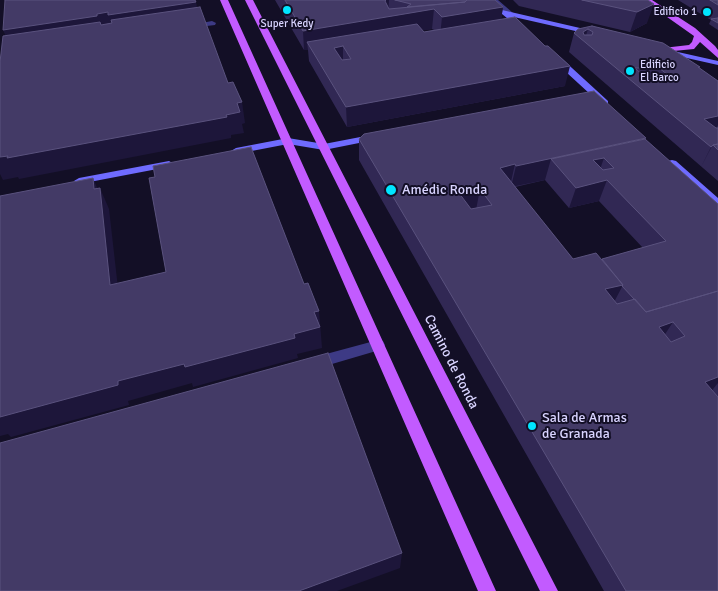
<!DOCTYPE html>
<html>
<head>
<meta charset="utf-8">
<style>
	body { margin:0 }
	canvas { display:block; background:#130f26 }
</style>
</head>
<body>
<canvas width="718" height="591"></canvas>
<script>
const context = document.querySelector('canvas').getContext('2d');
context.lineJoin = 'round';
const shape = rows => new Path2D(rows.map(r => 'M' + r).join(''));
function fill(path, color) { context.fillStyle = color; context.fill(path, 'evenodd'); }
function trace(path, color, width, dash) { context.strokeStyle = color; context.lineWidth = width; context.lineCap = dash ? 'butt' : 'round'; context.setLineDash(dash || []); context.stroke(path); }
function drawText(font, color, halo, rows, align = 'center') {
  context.font = font + ' Signika,sans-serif'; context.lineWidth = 4; context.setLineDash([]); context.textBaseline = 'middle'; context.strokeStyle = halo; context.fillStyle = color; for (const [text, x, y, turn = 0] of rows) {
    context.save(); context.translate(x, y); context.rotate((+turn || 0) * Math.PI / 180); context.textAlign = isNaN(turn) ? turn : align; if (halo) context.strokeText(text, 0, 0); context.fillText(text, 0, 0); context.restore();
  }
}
fill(shape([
	[490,0,498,0,513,13,506,15,490,0],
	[212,21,216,23,215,25,190,28,186,26,212,21],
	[378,340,383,341,385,345,383,349,315,369,310,367,308,363,310,359,315,357,378,340]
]), '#3d3a85');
fill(shape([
	[502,10,593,31,597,33,593,35,514,17,527,29,523,31,502,14,502,10],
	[660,48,718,61,718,65,660,52,660,48],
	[554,57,560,57,608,101,608,105,602,105,554,61,554,57],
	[376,134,379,135,379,139,324,150,288,144,236,154,231,151,236,148,288,138,324,144,376,134],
	[672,160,676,161,718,198,718,208,714,207,668,165,668,161,672,160],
	[169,161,174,164,173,166,79,184,74,181,79,178,169,161]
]), '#6f6bff');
fill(shape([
	[220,0,228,0,496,591,478,591,220,0],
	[245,0,253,0,558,591,540,591,245,0],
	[643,0,652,0,695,28,715,46,718,50,718,58,700,42,694,49,663,52,663,48,689,45,692,42,694,36,643,0]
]), '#c25bff');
fill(shape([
	[275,0,495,0,503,7,501,19,565,86,347,127,309,61,308,50,304,50],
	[432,29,434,30,424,32,422,30],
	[513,0,648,0,647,23,630,32,519,6],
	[678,0,718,0,718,30,709,24,711,20],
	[592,26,700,67,699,68,718,81,718,181,569,52,574,33],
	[646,138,645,139,718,204,718,591,604,591,359,160,359,139],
	[545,180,569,208,599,201,643,248,602,259,573,259,515,187]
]), '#312854');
fill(shape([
	[386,0,389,0,388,17,434,9,432,29,312,49,307,42,308,50,304,50,303,31],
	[196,2,200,22,12,49,3,30,108,12],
	[654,4,647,23,630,32,637,12],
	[503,7,500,27,440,37,442,17],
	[588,29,584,42,583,32],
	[343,46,343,65,334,48],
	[570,66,565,86,347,127,346,107],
	[242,102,245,123,242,124,244,133,231,135,231,138,19,179,18,177,3,180,0,174,0,157,226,115,237,103],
	[718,116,718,125,713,135,704,119],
	[646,138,637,159,604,158,597,178,551,159,545,180,511,187,516,166],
	[712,146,701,167,711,147],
	[515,164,510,186,500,168],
	[93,178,101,197,100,188,109,209,120,306,110,285,94,189],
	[607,180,599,201,569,208,576,188],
	[480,189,476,210,456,215,459,193],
	[623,285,612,306,605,289],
	[319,311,322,348,297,354,298,358,193,387,192,383,128,401,129,405,11,437,8,434,0,436,0,417,118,381,294,334,314,312],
	[673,322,660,342,659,327],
	[718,377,718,383,709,394,705,382],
	[402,553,400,568,337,591,299,591]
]), '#1d163a');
const building = shape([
	[5,0,195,0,196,2,108,15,108,12,97,14,97,16,3,30,5,0],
	[285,0,386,0,385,1,389,9,465,2,467,0,495,0,503,7,442,17,434,9,303,31,285,0],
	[395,0,467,0,465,2,407,7,411,4,395,0],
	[582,0,648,0,654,4,637,12,582,0],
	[710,0,718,0,718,5,710,0],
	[200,7,228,83,233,82,242,102,237,103,240,112,226,115,227,117,7,158,8,156,0,157,0,62,3,36,100,22,101,25,112,23,111,20,200,7],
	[515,17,545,46,548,46,570,66,346,107,307,42,417,24,424,32,515,17],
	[343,46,351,59,342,60,334,48,343,46],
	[718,18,718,23,711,19,718,18],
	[592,26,663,43,700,67,698,67,718,81,718,116,704,119,716,128,718,128,718,144,713,145,711,147,574,33,578,29,592,26],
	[588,29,593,32,592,35,584,35,583,32,588,29],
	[635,68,659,68,668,75,647,79,635,68],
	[594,91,646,138,516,166,515,164,500,168,573,259,596,253,623,285,605,289,617,304,635,299,646,312,718,291,718,377,705,382,718,397,718,591,626,591,359,139,364,134,594,91],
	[480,189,492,205,471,209,459,193,480,189],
	[673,322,685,336,671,342,659,327,673,322],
	[645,139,718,204,718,291,646,312,622,286,623,285,602,259,666,241,607,180,576,188,551,159,645,139],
	[604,158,614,168,603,170,593,160,604,158],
	[718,144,718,150,713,145,718,144],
	[251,147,304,284,308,283,319,311,314,312,320,327,294,334,295,338,185,367,184,364,118,381,118,385,0,417,0,196,93,178,94,189,100,188,110,285,166,272,149,178,155,177,153,166,251,147],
	[328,353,402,553,299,591,0,591,0,443,328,353]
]);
fill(building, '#433a66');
trace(building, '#5a527e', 1);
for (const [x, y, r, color] of [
	[287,10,5,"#00e5ff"],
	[707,12,5,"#00e5ff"],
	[630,71,5,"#00e5ff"],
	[391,190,6,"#00e5ff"],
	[532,426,5,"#00e5ff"]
]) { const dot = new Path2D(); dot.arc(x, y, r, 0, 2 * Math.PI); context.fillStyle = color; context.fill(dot); trace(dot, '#130f26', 2); }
drawText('11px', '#d9d4ff', '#130f26', [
	["Edificio 1",697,12],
	["Super Kedy",287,24,"center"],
	["Edificio",640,65,"left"],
	["El Barco",640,78,"left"]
], 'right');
drawText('14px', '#d9d4ff', '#130f26', [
	["Amédic Ronda",402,190],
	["Sala de Armas",542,418],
	["de Granada",542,434]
], 'left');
drawText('14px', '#d9d4ff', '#130f26', [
	["Camino de Ronda",451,362,63]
]);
</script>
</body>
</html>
